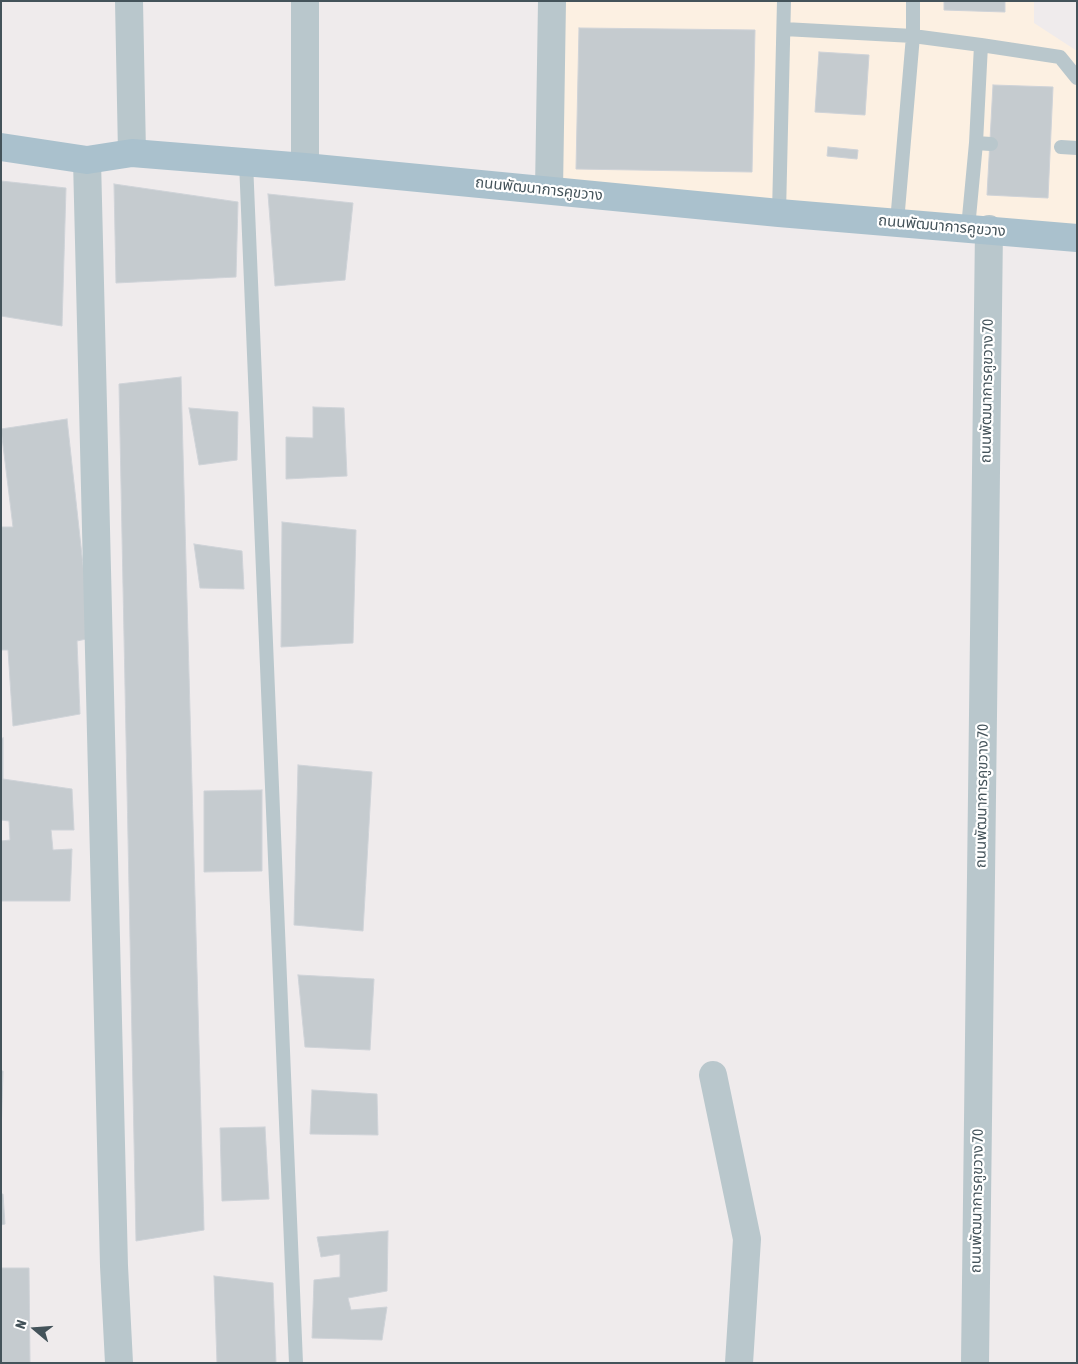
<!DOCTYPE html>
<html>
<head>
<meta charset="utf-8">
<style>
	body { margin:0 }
	#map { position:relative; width:1078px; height:1364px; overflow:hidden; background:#efebec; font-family:"Asap Condensed",sans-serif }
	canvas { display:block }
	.frame { position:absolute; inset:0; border:2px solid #44535a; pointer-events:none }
	.north { position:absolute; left:10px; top:1304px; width:50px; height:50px; -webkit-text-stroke:4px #fff; paint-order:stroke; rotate:288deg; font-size:14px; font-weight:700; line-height:20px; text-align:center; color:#44535a }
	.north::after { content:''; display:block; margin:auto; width:18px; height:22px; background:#44535a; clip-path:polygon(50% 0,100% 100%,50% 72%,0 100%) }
</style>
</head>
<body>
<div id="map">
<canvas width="1078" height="1364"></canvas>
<div class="frame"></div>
<div class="north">N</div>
</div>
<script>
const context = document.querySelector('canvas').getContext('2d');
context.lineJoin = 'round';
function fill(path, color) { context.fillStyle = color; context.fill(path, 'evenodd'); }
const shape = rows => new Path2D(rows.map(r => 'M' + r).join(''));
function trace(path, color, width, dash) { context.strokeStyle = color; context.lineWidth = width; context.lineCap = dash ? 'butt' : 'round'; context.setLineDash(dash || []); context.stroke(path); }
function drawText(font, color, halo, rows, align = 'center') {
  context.font = font + ' "Asap Condensed","Noto Sans Thai",sans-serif'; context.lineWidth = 4.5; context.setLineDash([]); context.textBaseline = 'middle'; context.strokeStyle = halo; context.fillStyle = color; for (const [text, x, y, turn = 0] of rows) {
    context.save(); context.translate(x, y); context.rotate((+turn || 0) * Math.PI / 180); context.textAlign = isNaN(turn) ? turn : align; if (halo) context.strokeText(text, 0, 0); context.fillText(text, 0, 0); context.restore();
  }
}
fill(shape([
	[552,1,1034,1,1034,23,1077,51,1077,238,549,190]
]), '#fcf0e2');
const building = shape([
	[944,1,1005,1,1005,12,944,10,944,1],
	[579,28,755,30,752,172,576,169,579,28],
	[819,52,869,55,865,115,815,112,819,52],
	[993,85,1053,87,1048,198,987,195,993,85],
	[828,147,858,150,857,159,827,156,828,147],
	[1,181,66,188,62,326,1,316,1,181],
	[114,184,238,202,236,277,116,283,114,184],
	[268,194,353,203,345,280,275,286,268,194],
	[181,377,204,1230,136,1241,119,384,181,377],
	[313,407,344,408,347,476,286,479,286,437,313,438,313,407],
	[189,408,238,412,237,460,199,465,189,408],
	[67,419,91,638,77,641,80,714,13,726,8,650,1,650,1,527,13,527,1,429,67,419],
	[282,522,356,530,353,643,281,647,282,522],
	[194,544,242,551,244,589,200,588,194,544],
	[3,738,3,779,72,789,74,830,51,830,53,850,72,849,70,901,1,901,1,841,10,840,9,821,1,820,1,739,3,738],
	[298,765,372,772,363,931,294,925,298,765],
	[262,790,262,871,204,872,204,791,262,790],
	[298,975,374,979,370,1050,305,1047,298,975],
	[1,1071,3,1071,1,1136,1,1071],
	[312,1090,377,1094,378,1135,310,1134,312,1090],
	[265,1127,269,1199,222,1201,220,1128,265,1127],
	[1,1194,3,1194,5,1224,1,1225,1,1194],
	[388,1231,387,1291,348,1298,351,1310,387,1307,382,1340,312,1338,314,1280,340,1277,340,1254,321,1257,317,1237,388,1231],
	[1,1268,29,1268,30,1363,1,1363,1,1268],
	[214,1276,273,1283,276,1363,217,1363,214,1276]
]);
fill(building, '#c5cbcf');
trace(building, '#cfd3d8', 1);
trace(shape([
	[784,29,913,36,981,45],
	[976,143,991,144],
	[1061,147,1077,148],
	[246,162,296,1363],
	[779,213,784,1],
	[897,222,913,36,913,1],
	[968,228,976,143,981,45,1060,57,1077,78]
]), '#b9c7cc', 14);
trace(shape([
	[129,1,132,153],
	[305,1,305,167],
	[87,160,114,1266,119,1363],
	[549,190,552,1],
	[713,1075,747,1239,739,1363],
	[975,1363,989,229]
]), '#b9c7cc', 28);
trace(shape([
	[1,147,87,160,132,153,305,167,779,213,1077,238]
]), '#aac1cd', 28);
drawText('15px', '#44535a', '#fff', [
	["ถนนพัฒนาการคูขวาง",539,189,6],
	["ถนนพัฒนาการคูขวาง",942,226,5],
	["ถนนพัฒนาการคูขวาง 70",987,391,-89],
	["ถนนพัฒนาการคูขวาง 70",982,796,-89],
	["ถนนพัฒนาการคูขวาง 70",977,1201,-89]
]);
</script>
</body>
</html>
